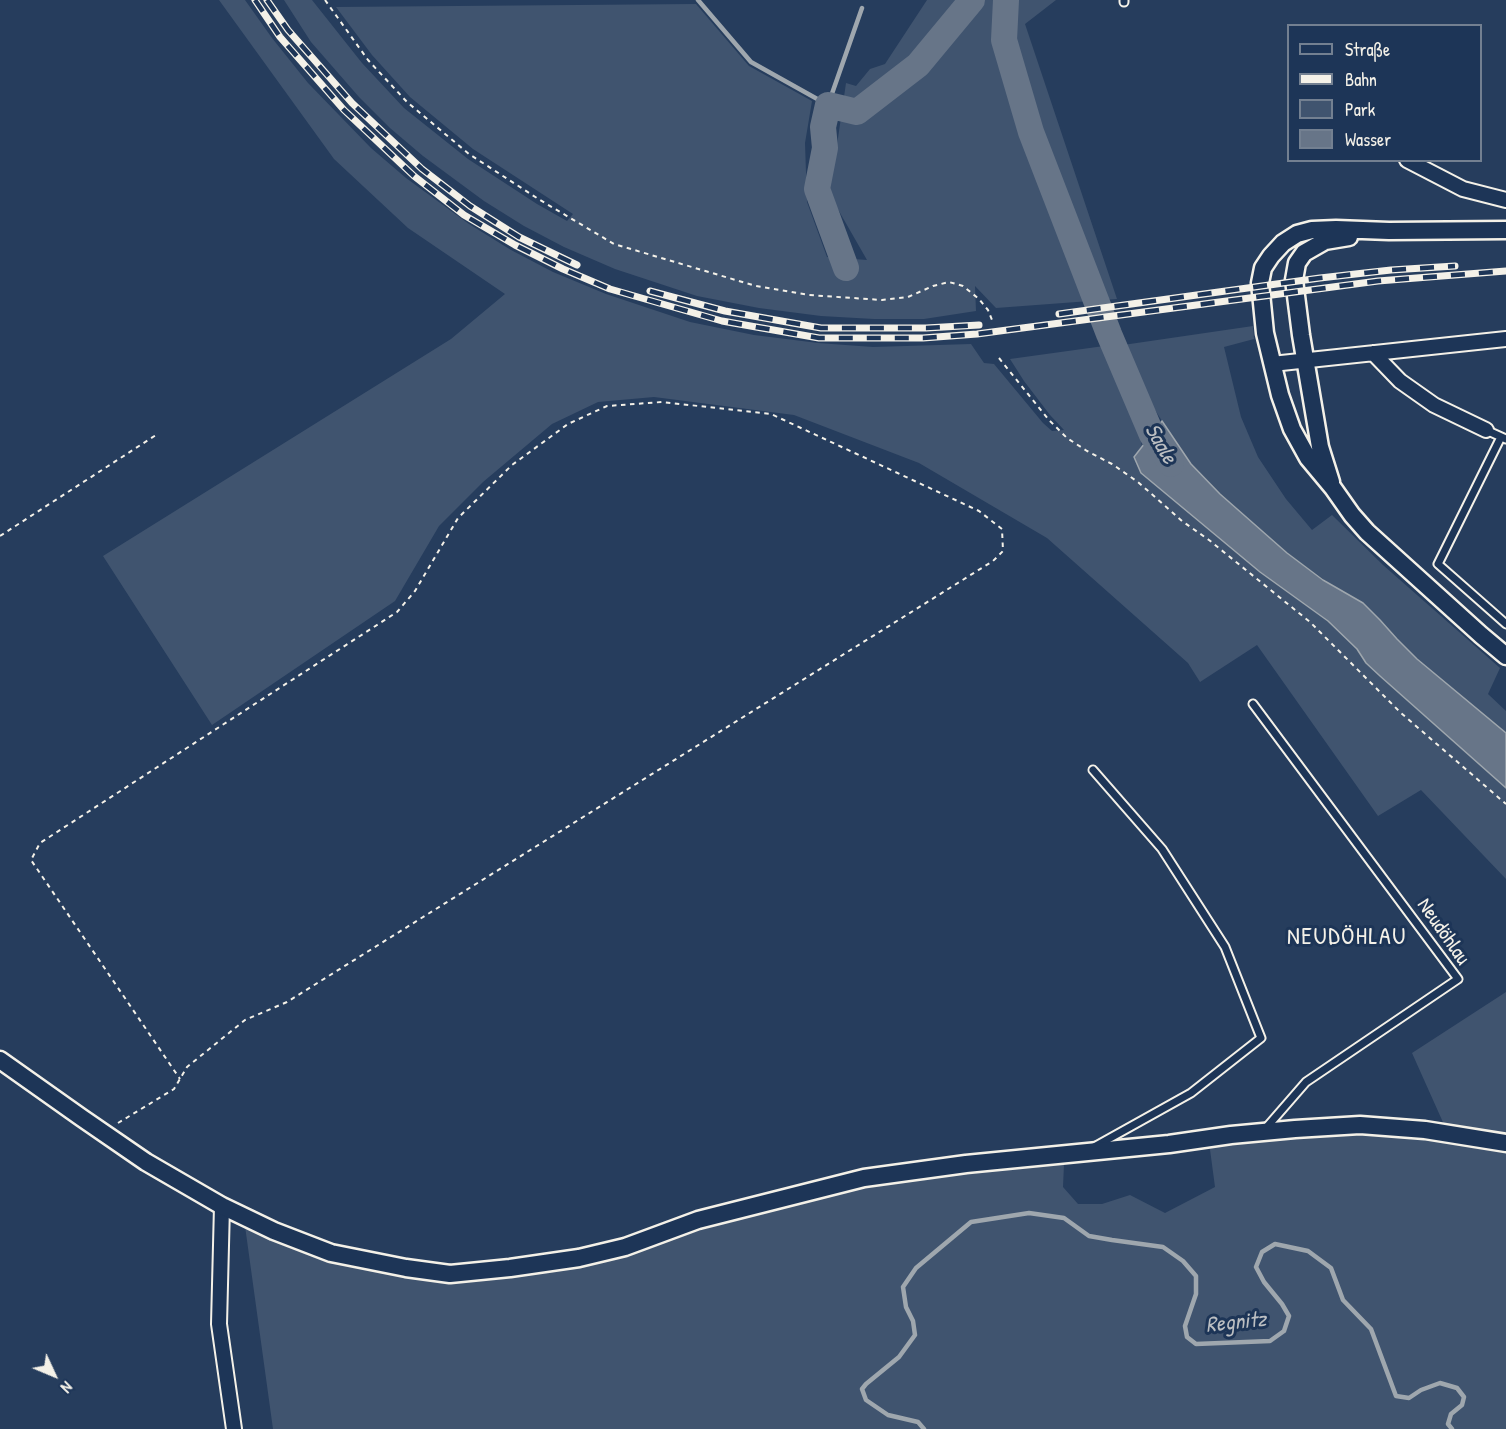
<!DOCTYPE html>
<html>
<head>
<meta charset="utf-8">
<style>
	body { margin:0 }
	#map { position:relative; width:1506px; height:1429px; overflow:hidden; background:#263d5d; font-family:"Patrick Hand",sans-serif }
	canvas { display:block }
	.legend { position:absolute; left:1287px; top:24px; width:195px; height:138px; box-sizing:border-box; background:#1d3557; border:2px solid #738091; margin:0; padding:8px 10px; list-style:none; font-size:18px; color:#f4f1e8 }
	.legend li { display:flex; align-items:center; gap:12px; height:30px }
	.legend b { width:30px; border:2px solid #738091 }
	.north { position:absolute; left:24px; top:1345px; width:60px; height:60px; -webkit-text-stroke:4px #1d3557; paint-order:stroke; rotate:134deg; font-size:16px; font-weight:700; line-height:24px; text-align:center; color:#f4f1e8 }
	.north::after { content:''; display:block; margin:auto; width:21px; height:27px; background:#f4f1e8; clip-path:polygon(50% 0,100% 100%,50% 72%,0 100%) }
</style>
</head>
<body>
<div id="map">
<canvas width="1506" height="1429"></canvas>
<ul class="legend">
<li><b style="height:8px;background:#1d3557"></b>Straße</li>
<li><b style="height:8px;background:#f4f1e8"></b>Bahn</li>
<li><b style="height:16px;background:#40546f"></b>Park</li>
<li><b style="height:16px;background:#677588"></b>Wasser</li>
</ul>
<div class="north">N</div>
</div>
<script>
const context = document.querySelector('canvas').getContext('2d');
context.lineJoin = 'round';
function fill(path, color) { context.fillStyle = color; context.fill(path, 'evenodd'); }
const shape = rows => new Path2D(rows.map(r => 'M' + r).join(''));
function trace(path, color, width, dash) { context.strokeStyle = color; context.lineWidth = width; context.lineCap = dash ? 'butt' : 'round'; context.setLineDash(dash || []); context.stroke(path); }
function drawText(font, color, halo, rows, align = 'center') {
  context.font = font + ' "Patrick Hand",sans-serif'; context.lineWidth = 6; context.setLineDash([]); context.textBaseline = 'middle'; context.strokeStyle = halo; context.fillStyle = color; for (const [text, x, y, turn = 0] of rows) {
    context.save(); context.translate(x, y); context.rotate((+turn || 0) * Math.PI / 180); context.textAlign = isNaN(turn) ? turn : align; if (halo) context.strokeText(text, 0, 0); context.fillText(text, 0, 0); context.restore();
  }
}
fill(shape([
	[219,0,245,0,272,38,308,83,371,148,406,178,469,224,511,250,553,272,606,294,690,322,754,335,818,343,873,347,971,344,984,363,994,364,1043,423,1052,431,1064,430,1050,415,1024,381,1010,359,1104,346,1136,422,1142,446,1134,457,1260,572,1328,621,1357,649,1366,663,1380,676,1506,788,1506,879,1421,790,1378,816,1257,645,1200,682,1188,663,1047,538,919,463,794,415,654,397,598,402,552,424,483,482,439,526,395,601,212,725,103,556,451,339,505,294,408,228,334,159],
	[284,0,312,0,362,63,404,108,468,159,537,204,567,221,573,214,473,149,410,97,372,55,336,7,696,4,749,66,812,101,805,143,807,202,827,257,867,260,824,185,837,145,846,83,856,86,870,69,885,64,927,0,1056,0,1025,24,1117,299,996,308,975,286,976,311,924,319,874,319,821,316,759,308,697,296,615,269,564,247,524,226,484,201,423,156,390,128,359,97,311,42],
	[1253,326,1254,339,1224,347,1241,417,1258,457,1286,499,1312,530,1332,515,1383,565,1500,668,1488,694,1506,711,1506,733,1417,659,1397,639,1380,620,1287,553,1220,494,1191,464,1162,421,1143,391,1123,345],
	[1506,992,1506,1429,273,1429,245,1226,465,1277,637,1249,865,1182,947,1176,1064,1164,1063,1187,1078,1204,1102,1204,1130,1195,1165,1213,1215,1187,1209,1142,1369,1128,1446,1129,1412,1053]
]), '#40546f');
const water = shape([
	[1162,421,1191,464,1220,494,1287,553,1323,580,1363,603,1380,620,1397,639,1417,659,1506,733,1506,788,1380,676,1366,663,1357,649,1328,621,1260,572,1141,473,1134,457,1162,421]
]);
fill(water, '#677588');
trace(water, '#9fa7ae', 1.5);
trace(shape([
	[698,0,751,62,828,105,862,8],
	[924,1429,918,1422,888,1415,866,1400,862,1389,866,1384,899,1357,915,1335,913,1321,906,1307,903,1287,916,1268,971,1222,1029,1213,1064,1218,1089,1236,1112,1240,1163,1247,1183,1261,1196,1276,1196,1294,1185,1326,1187,1337,1196,1344,1270,1341,1284,1331,1289,1316,1282,1304,1264,1282,1256,1267,1262,1252,1275,1244,1308,1251,1331,1268,1343,1300,1371,1329,1396,1396,1409,1398,1421,1390,1440,1383,1457,1388,1464,1397,1462,1405,1451,1414,1448,1424,1452,1429]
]), '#9fa7ae', 4.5);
trace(shape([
	[1006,0,1004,40,1031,132,1109,334,1152,435,1171,464],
	[846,268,817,189,825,148,823,127,828,105,857,112,918,65,972,0]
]), '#677588', 26);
const service = shape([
	[1124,0,1124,2],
	[1486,430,1506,439],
	[1501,437,1438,564,1506,624],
	[1253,704,1458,979,1306,1082,1266,1128],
	[1093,770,1162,849,1225,947,1261,1038,1191,1093,1094,1147]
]);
const minor = shape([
	[1407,160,1463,189,1506,200],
	[1373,353,1400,381,1434,405,1486,430],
	[1272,364,1506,339],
	[222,1206,219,1324,234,1429]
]);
const tertiary = shape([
	[1506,230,1389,231,1336,229,1312,230,1297,234,1283,243,1271,256,1263,268,1260,283,1265,333,1280,395,1292,429,1308,458,1333,488,1352,515,1367,532,1481,635,1506,656],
	[1331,482,1320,447,1301,335,1294,280,1297,263,1304,253,1325,241,1349,237],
	[0,1060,82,1118,146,1162,222,1206,274,1231,331,1253,406,1268,450,1274,510,1268,579,1258,625,1247,698,1220,864,1178,966,1164,1169,1144,1231,1135,1295,1129,1360,1125,1425,1130,1506,1143]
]);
trace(service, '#f4f1e8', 11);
trace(minor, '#f4f1e8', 18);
trace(tertiary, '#f4f1e8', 21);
trace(shape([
	[325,0,368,60,407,102,469,154,540,200,614,244,756,286,809,295,882,300,908,297,933,286,949,282,963,286,979,299,988,310,992,320],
	[999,358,1049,420,1067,438,1087,451,1112,464,1138,482,1182,521,1209,540,1310,622,1401,713,1506,804],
	[0,536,156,435],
	[118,1123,174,1089,187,1067,245,1020,287,1002,993,561,1003,551,1002,529,979,511,771,414,662,402,607,406,568,424,512,465,458,518,415,591,397,612,40,843,31,860,180,1079]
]), '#f4f1e8', 2, [4.5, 4.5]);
trace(service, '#1d3557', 7);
trace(minor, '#1d3557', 14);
trace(tertiary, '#1d3557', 16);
const rail = shape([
	[255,0,280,37,344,110,414,176,464,215,515,245,563,269,610,289,722,321,819,338,923,338,977,334,1378,281,1506,271],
	[267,0,288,30,352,103,422,169,470,206,519,237,577,265],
	[650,291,725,311,821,328,926,328,979,325],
	[1059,314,1320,278,1391,270,1455,266]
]);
trace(rail, '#f4f1e8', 7);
trace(rail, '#1d3557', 4.5, [14]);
drawText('21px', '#f4f1e8', '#1d3557', [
	["Neudöhlau",1443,932,55]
]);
drawText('italic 22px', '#bcbfc2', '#1d3557', [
	["Saale",1160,444,60],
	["Regnitz",1236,1323,-6]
]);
context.letterSpacing = '1.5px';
drawText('24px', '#f4f1e8', '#1d3557', [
	["NEUDÖHLAU",1347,938]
]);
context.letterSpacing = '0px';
</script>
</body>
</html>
